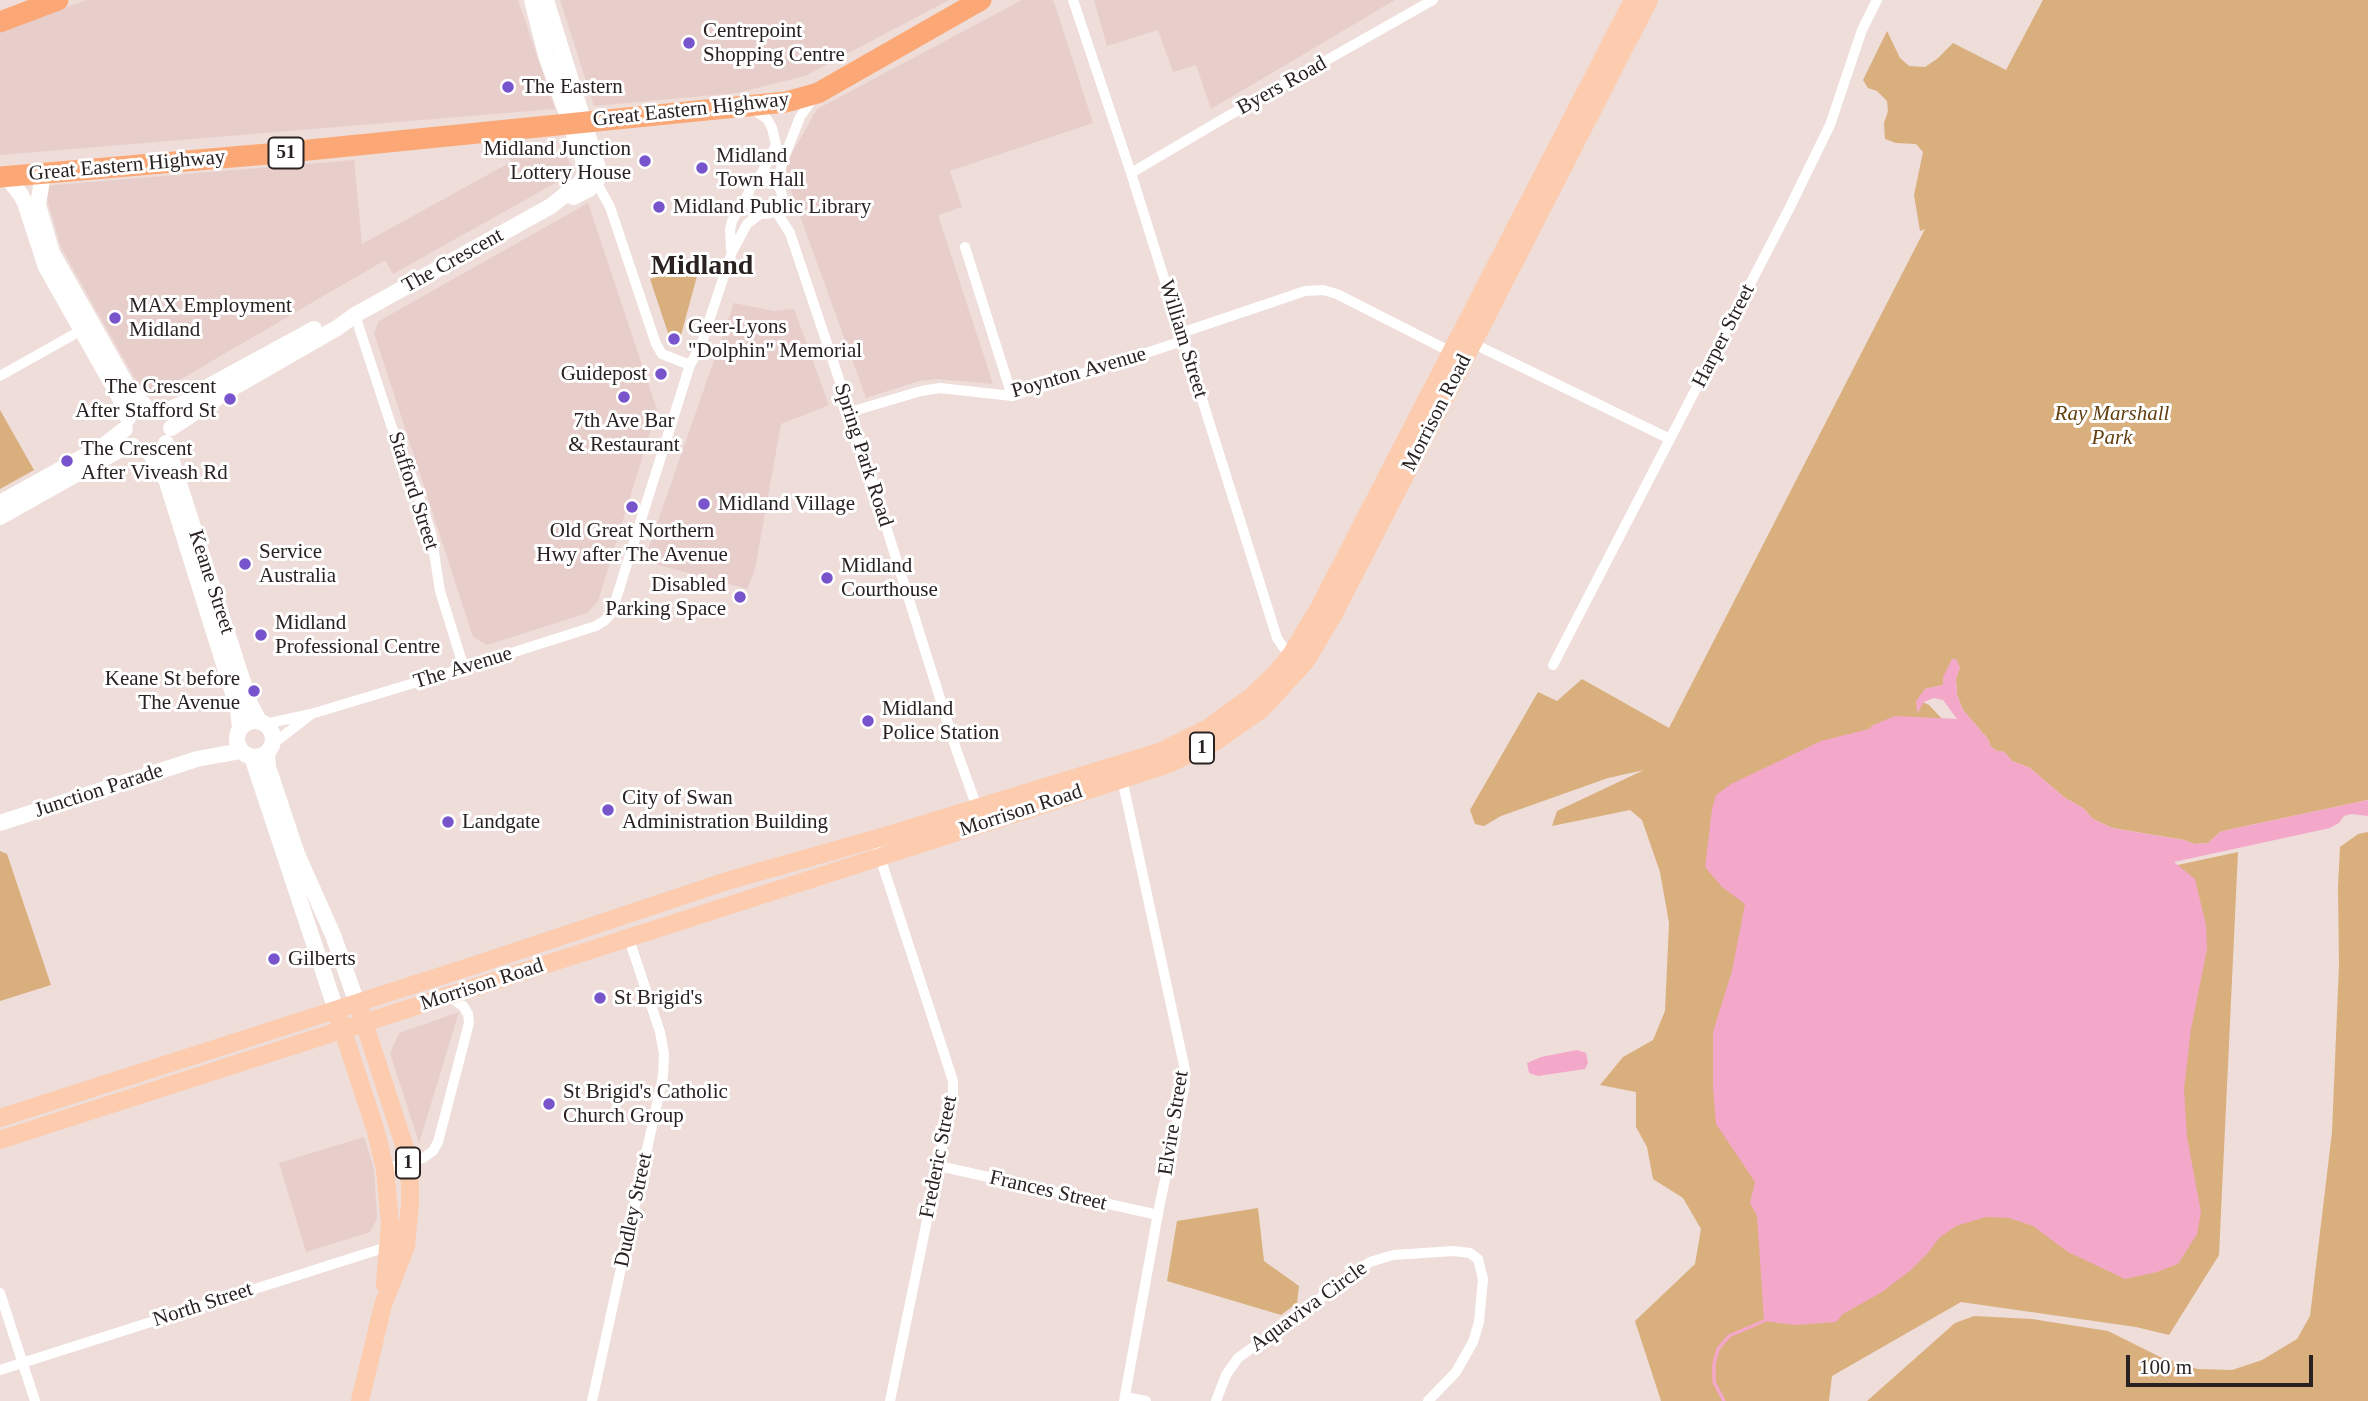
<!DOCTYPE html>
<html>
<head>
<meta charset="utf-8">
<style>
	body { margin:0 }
	#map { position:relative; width:2368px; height:1401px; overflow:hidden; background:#eeddd9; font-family:Georgia,serif }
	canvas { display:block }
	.scale { position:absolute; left:2126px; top:1355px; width:187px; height:32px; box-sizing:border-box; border:4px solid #292221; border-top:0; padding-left:9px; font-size:21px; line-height:24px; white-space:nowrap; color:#292221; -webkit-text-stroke:5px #fff; paint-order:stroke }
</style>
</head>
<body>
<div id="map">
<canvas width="2368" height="1401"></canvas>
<div class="scale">100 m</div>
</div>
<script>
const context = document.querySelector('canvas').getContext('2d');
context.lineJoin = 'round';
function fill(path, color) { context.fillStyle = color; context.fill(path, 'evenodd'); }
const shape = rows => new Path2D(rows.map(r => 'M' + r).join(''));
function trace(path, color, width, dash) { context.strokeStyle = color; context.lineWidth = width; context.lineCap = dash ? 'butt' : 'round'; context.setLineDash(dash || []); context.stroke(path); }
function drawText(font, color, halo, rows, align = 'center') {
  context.font = font + ' Georgia,serif'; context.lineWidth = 6; context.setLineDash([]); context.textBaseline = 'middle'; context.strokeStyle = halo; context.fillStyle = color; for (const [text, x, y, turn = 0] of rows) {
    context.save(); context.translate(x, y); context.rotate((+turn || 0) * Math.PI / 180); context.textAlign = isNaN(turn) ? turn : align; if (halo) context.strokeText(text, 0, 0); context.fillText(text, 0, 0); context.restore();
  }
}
fill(shape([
	[86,0,518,0,555,109,0,155,0,32],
	[560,0,949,0,805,76,737,93,594,106],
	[1022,0,1052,0,1054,2,1093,123,950,171,962,207,938,215,993,384,937,379,919,381,866,398,783,169,817,109],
	[1094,0,1395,0,1211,109,1196,65,1173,72,1158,30,1107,46],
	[563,150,575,172,393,274,385,260,159,392,139,386,96,310,61,247,43,186,354,160,362,244,511,162,507,154],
	[588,203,657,410,598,601,587,613,487,645,473,637,374,333,379,321],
	[734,303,774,311,794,309,829,405,781,424,755,569,747,589,644,561],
	[459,1012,419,1143,390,1053,399,1033],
	[364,1137,374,1169,377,1218,370,1232,306,1252,279,1163]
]), '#e8ceca');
fill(shape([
	[2043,0,2368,0,2368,800,2232,829,2220,832,2208,843,2194,844,2184,840,2112,828,2093,819,2083,808,2065,798,2030,768,2012,761,2004,752,1997,751,1991,747,1988,739,1963,710,1957,695,1956,679,1960,667,1943,685,1925,689,1918,712,1923,702,1929,705,1943,720,2159,869,2238,852,2219,1255,2169,1335,2136,1327,1961,1302,1832,1376,1829,1401,1661,1401,1635,1321,1695,1264,1701,1229,1683,1198,1653,1179,1647,1147,1636,1127,1636,1092,1600,1085,1623,1057,1653,1040,1665,1011,1669,923,1660,872,1642,820,1630,810,1552,826,1557,811,1644,770,1608,778,1501,816,1484,826,1475,824,1470,810,1538,692,1557,701,1582,679,1669,728,1925,229,1920,231,1914,195,1923,152,1916,144,1896,143,1885,139,1884,123,1888,111,1887,101,1877,91,1868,88,1863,80,1887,31,1900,58,1909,66,1925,67,1937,59,1953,43,2006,70],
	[700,265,681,335,669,336,650,279],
	[0,410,34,470,0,489],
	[2368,832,2368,1401,1867,1401,1955,1323,1974,1316,2032,1319,2108,1331,2160,1357,2197,1369,2232,1370,2262,1360,2297,1339,2310,1316,2332,1132,2339,965,2338,887,2340,847,2358,834],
	[0,851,7,854,51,985,0,1001],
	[1258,1208,1264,1261,1299,1286,1297,1303,1281,1315,1167,1281,1177,1221]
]), '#d9af7d');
fill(shape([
	[1952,659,1956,659,1960,667,1956,679,1957,695,1963,710,1988,739,1991,747,1997,751,2004,752,2012,761,2030,768,2065,798,2083,808,2093,819,2112,828,2184,840,2194,844,2208,843,2220,832,2232,829,2368,800,2368,816,2351,814,2344,816,2339,823,2330,828,2174,862,2195,879,2206,925,2207,949,2191,1029,2184,1089,2187,1137,2201,1212,2197,1234,2178,1264,2157,1272,2125,1279,2068,1252,2033,1226,2009,1218,1986,1217,1956,1226,1939,1238,1928,1253,1911,1270,1882,1292,1843,1314,1836,1322,1795,1325,1764,1321,1757,1216,1750,1203,1755,1182,1716,1124,1713,1088,1713,1032,1732,971,1745,904,1722,887,1705,867,1712,809,1716,795,1731,784,1821,741,1869,729,1873,725,1895,716,1957,719,1943,700,1934,698,1924,702,1917,713,1916,701,1925,689,1943,685,1943,677],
	[1577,1050,1586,1053,1588,1063,1585,1069,1538,1076,1529,1073,1527,1063,1541,1057]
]), '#f4a8c9');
trace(shape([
	[1724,1401,1714,1382,1714,1364,1718,1349,1729,1336,1764,1321]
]), '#f4a8c9', 3.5);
trace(shape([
	[1073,0,1131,173,1277,638,1283,647,1294,654],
	[751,108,767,119,772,128,776,145,757,182],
	[1131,173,1228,116,1433,0],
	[594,178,610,207,656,344,662,354,690,365],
	'748 197a17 17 0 1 1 34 0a17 17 0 1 1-34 0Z',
	[781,189,780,172,784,158,800,117,814,97],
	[776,211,790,233,850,412,956,749,978,810],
	[965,247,1012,396],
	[731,249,730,230,732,221,747,196],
	[355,315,391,425,415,485,431,533,440,591,464,668],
	[1181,333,1305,291,1323,290,1337,294,1453,353],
	[1468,341,1670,439],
	[0,376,87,327],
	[850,412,921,391,940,388,1012,396,1183,341],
	[1553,665,1789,209,1830,125,1862,30,1877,0],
	[265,724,311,714,464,668,596,626,604,621,611,614,616,599,690,365,701,345,732,252,747,224,760,214],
	[274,743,309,716],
	[1121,774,1185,1070,1185,1084,1159,1208,1124,1401],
	[878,851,953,1081,953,1093,890,1401],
	[939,1166,1158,1215],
	[385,1169,423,1158,433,1151,438,1142,469,1023,468,1014,463,1006,448,996],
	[0,1293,35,1401],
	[0,1370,393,1245],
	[1125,1397,1146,1401],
	[592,1401,663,1076,664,1054,660,1032,629,939],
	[1216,1401,1226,1375,1238,1358,1370,1262,1393,1255,1454,1251,1470,1253,1478,1259,1483,1279,1479,1322,1473,1342,1456,1372,1428,1401]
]), '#fff', 10);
trace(shape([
	[546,0,599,171,597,180,589,189,573,197],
	[46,174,42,180,38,205,52,253,130,391,145,406],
	[7,177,21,195,25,203,46,267,120,398,128,418],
	[163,412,191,400,211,385,314,329],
	[171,428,229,390,337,328,355,315,551,206,581,182,585,174,585,165,546,55,532,0],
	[166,443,250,704,259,721],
	[148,451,158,464,167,482,238,709,240,728],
	[0,503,103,446,125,429],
	[0,517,119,450,133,446],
	'237 739a18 18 0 1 1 36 0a18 18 0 1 1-36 0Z',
	[267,753,268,767,297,854,333,935,357,1003],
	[252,757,336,1010],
	[0,823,197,759,241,751]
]), '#fff', 16);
trace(shape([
	[339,1019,375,1128,385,1169,390,1223,385,1284],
	[0,1118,478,964,730,880,882,837,1159,752,1208,728,1252,696,1276,673,1292,653,1320,606,1633,0],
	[0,1140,1166,765,1215,742,1262,709,1306,661,1334,614,1649,0],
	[360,1401,383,1305,406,1246,410,1203,410,1184,404,1145,361,1013]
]), '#fdcbad', 18);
trace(shape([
	[0,22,58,0],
	[0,177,279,153,786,102,818,93,981,0]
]), '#fba876', 21);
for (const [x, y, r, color] of [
	[689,43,7,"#7753cc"],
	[508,87,7,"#7753cc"],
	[645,161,7,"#7753cc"],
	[702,168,7,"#7753cc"],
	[659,207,7,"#7753cc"],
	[115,318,7,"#7753cc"],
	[674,339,7,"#7753cc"],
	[661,374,7,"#7753cc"],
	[624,397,7,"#7753cc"],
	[230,399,7,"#7753cc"],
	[67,461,7,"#7753cc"],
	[704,504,7,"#7753cc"],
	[632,507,7,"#7753cc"],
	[245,564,7,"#7753cc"],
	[827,578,7,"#7753cc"],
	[740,597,7,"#7753cc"],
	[261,635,7,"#7753cc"],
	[254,691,7,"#7753cc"],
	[868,721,7,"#7753cc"],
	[608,810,7,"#7753cc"],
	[448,822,7,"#7753cc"],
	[274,959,7,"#7753cc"],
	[600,998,7,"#7753cc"],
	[549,1104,7,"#7753cc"]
]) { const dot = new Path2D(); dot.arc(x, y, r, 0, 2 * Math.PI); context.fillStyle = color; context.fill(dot); trace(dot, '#fff', 2.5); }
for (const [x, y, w] of [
	[286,153,35],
	[1202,748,24],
	[408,1163,24]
]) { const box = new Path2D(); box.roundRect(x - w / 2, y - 15.5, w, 31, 5); context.fillStyle = '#fff'; context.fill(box); trace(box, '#292221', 2); }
drawText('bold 19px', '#292221', null, [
	["51",286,153],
	["1",1202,748],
	["1",408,1163]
]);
drawText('21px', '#292221', '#fff', [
	["Centrepoint",703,31],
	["Shopping Centre",703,55],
	["The Eastern",522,87],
	["Midland Junction",631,149,"right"],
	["Lottery House",631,173,"right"],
	["Midland",716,156],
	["Town Hall",716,180],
	["Midland Public Library",673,207],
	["MAX Employment",129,306],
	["Midland",129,330],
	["Geer-Lyons",688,327],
	["\"Dolphin\" Memorial",688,351],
	["Guidepost",647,374,"right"],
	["The Crescent",216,387,"right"],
	["After Stafford St",216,411,"right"],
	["7th Ave Bar",624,421,"center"],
	["& Restaurant",624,445,"center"],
	["The Crescent",81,449],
	["After Viveash Rd",81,473],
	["Midland Village",718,504],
	["Old Great Northern",632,531,"center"],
	["Hwy after The Avenue",632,555,"center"],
	["Service",259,552],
	["Australia",259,576],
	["Midland",841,566],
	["Courthouse",841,590],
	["Disabled",726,585,"right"],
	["Parking Space",726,609,"right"],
	["Midland",275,623],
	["Professional Centre",275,647],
	["Keane St before",240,679,"right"],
	["The Avenue",240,703,"right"],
	["Midland",882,709],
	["Police Station",882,733],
	["City of Swan",622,798],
	["Administration Building",622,822],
	["Landgate",462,822],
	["Gilberts",288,959],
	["St Brigid's",614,998],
	["St Brigid's Catholic",563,1092],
	["Church Group",563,1116]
], 'left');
drawText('21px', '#292221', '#fff', [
	["Byers Road",1282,86,-29],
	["Great Eastern Highway",691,110,-6],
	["Great Eastern Highway",127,166,-5],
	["The Crescent",453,261,-29],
	["Harper Street",1724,336,-63],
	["William Street",1183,339,73],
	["Poynton Avenue",1079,373,-16],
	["Morrison Road",1437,413,-63],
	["Spring Park Road",863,455,72],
	["Stafford Street",413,491,72],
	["Keane Street",211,582,72],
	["The Avenue",463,668,-17],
	["Junction Parade",99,791,-18],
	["Morrison Road",1021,811,-18],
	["Morrison Road",482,985,-18],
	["Elvire Street",1174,1123,-81],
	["Frederic Street",939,1157,-79],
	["Frances Street",1048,1191,13],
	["Dudley Street",634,1210,-78],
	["North Street",203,1305,-18],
	["Aquaviva Circle",1309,1307,-36]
]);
drawText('italic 21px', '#624011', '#fff', [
	["Ray Marshall",2112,414],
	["Park",2112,438]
]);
drawText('bold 28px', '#292221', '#fff', [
	["Midland",702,267]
]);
</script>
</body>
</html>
